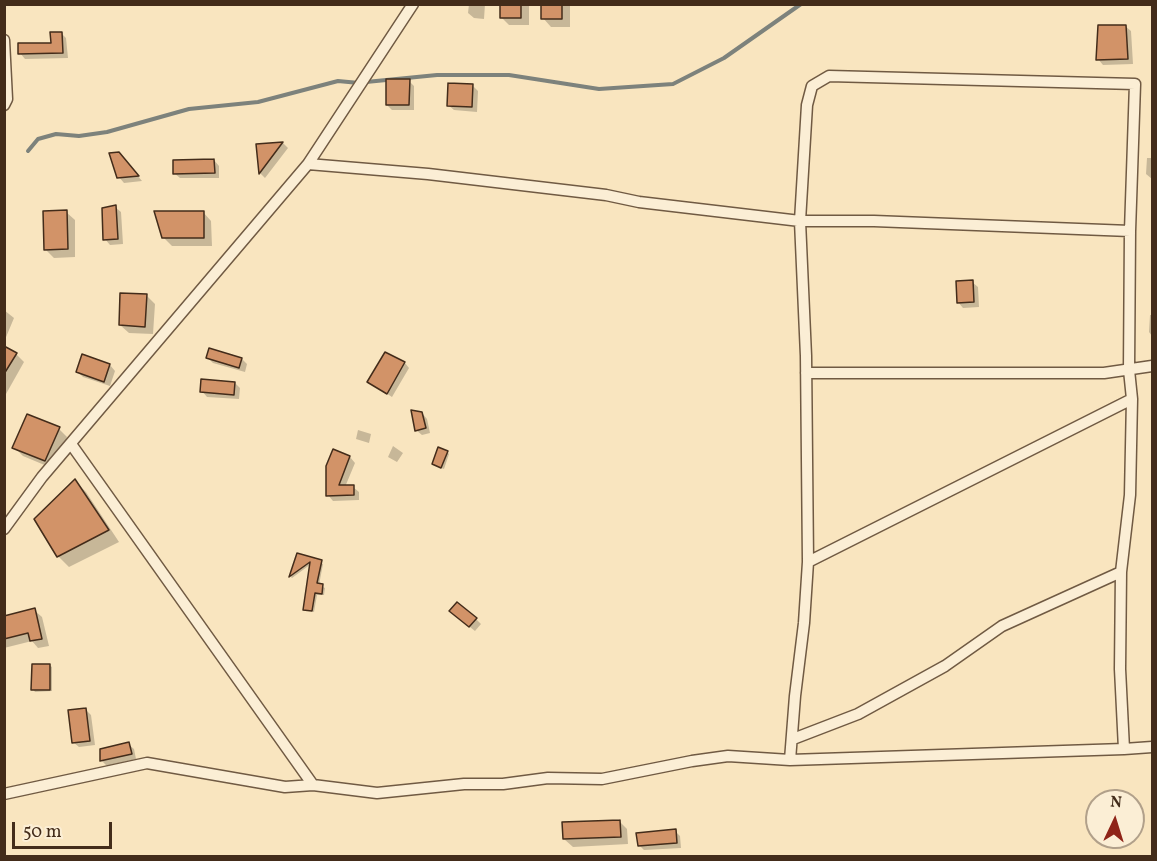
<!DOCTYPE html>
<html>
<head>
<meta charset="utf-8">
<style>
	body { margin:0 }
	#map { position:relative; width:1157px; height:861px; overflow:hidden; background:#f9e5bf; font-family:Vollkorn,serif }
	canvas { display:block }
	.frame { position:absolute; inset:0; border:6px solid #432c1a; pointer-events:none }
	.north { position:absolute; left:1085px; top:789px; width:60px; height:60px; box-sizing:border-box; background:#fbeed5; border:2px solid #b1a08a; border-radius:50%; rotate:4deg; font-size:16px; font-weight:700; line-height:24px; text-align:center; color:#432c1a }
	.north::after { content:''; display:block; margin:auto; width:21px; height:27px; background:#8f2418; clip-path:polygon(50% 0,100% 100%,50% 72%,0 100%) }
	.scale { position:absolute; left:12px; top:822px; width:100px; height:27px; box-sizing:border-box; border:3px solid #432c1a; border-top:0; padding-left:8px; font-size:18px; line-height:21px; white-space:nowrap; color:#432c1a; -webkit-text-stroke:4px #fbeed5; paint-order:stroke }
</style>
</head>
<body>
<div id="map">
<canvas width="1157" height="861"></canvas>
<div class="frame"></div>
<div class="north">N</div>
<div class="scale">50 m</div>
</div>
<script>
const context = document.querySelector('canvas').getContext('2d');
context.lineJoin = 'round';
function fill(path, color) { context.fillStyle = color; context.fill(path, 'evenodd'); }
const shape = rows => new Path2D(rows.map(r => 'M' + r).join(''));
function trace(path, color, width, dash) { context.strokeStyle = color; context.lineWidth = width; context.lineCap = dash ? 'butt' : 'round'; context.setLineDash(dash || []); context.stroke(path); }
fill(shape([
	[469,4,485,4,484,19,474,18,468,13],
	[501,4,529,4,529,25,509,25,501,17],
	[542,4,570,4,570,27,551,27,543,18],
	[1125,26,1131,31,1133,64,1103,65,1098,59],
	[61,33,66,38,68,58,25,59,20,53,52,44],
	[409,81,414,86,414,110,392,110,387,105],
	[472,85,478,91,477,112,454,110,448,105],
	[283,143,288,148,265,178,260,173,258,145],
	[1147,158,1152,158,1152,179,1146,174],
	[124,159,142,181,124,183,119,177],
	[214,160,219,166,219,178,180,178,174,173],
	[115,207,121,212,123,244,110,245,105,239],
	[66,212,75,220,75,257,54,258,45,249],
	[203,212,211,221,212,246,172,246,164,238],
	[972,282,978,287,979,307,963,308,958,302],
	[146,295,155,304,153,334,129,333,120,325],
	[4,310,14,318,4,342],
	[1150,315,1152,315,1152,336,1149,332],
	[4,347,16,354,24,362,6,394],
	[386,354,405,363,409,368,392,397,369,382],
	[208,358,242,359,247,364,245,372,213,363],
	[110,365,115,371,110,386,83,377,78,372],
	[235,383,240,388,239,399,207,397,202,391],
	[422,413,427,419,430,433,422,435,416,430],
	[59,429,67,437,54,469,23,456,14,447],
	[358,430,371,434,369,443,356,439],
	[393,446,403,453,397,462,388,457],
	[333,451,350,457,355,463,345,487,353,487,359,492,359,500,333,501,328,495],
	[447,452,449,454,444,469,436,466,434,464],
	[75,481,86,492,119,542,69,567,58,556],
	[298,554,323,564,319,585,325,588,324,595,317,595,314,612,305,609,311,564,292,578,291,577],
	[34,610,42,617,49,646,38,648,32,641,4,648,4,618],
	[456,616,476,619,481,624,475,631],
	[49,665,52,667,52,691,35,692,33,689],
	[86,710,91,715,95,745,79,747,73,742],
	[128,744,134,749,136,759,107,766,102,761,101,750],
	[619,821,627,829,628,844,573,847,564,839],
	[675,831,680,836,681,848,644,850,639,845]
]), '#0003');
trace(shape([
	[366,82,437,75,509,75,599,89,673,84,724,58,801,4],
	[28,151,38,139,56,134,79,136,107,132,189,109,258,102,338,81,359,83]
]), '#7d827c', 4);
const building = shape([
	[500,4,521,4,521,18,500,18,500,4],
	[541,4,562,4,562,19,541,19,541,4],
	[1098,25,1126,25,1128,59,1096,60,1098,25],
	[50,32,62,32,63,53,18,54,18,43,51,43,50,32],
	[386,79,410,79,409,105,386,105,386,79],
	[448,83,473,84,472,107,447,106,448,83],
	[283,142,259,174,256,144,283,142],
	[119,152,139,176,117,178,109,153,119,152],
	[214,159,215,173,173,174,173,160,214,159],
	[116,205,118,239,103,240,102,208,116,205],
	[67,210,68,249,44,250,43,211,67,210],
	[154,211,204,211,204,238,162,238,154,211],
	[973,280,974,302,957,303,956,281,973,280],
	[120,293,147,294,145,327,119,325,120,293],
	[4,346,17,353,4,374,4,346],
	[209,348,242,358,239,368,206,358,209,348],
	[385,352,405,362,387,394,367,382,385,352],
	[82,354,110,364,104,382,76,372,82,354],
	[201,379,235,382,234,395,200,392,201,379],
	[411,410,422,412,426,428,415,431,411,410],
	[27,414,60,427,45,461,12,448,27,414],
	[438,447,448,451,441,468,432,464,438,447],
	[333,449,350,456,339,485,354,485,354,495,326,496,326,466,333,449],
	[75,479,109,530,57,557,34,519,75,479],
	[297,553,322,560,317,583,323,584,322,594,315,593,312,611,303,610,310,562,289,577,297,553],
	[457,602,477,618,469,627,449,611,457,602],
	[35,608,42,639,30,641,28,633,4,639,4,616,35,608],
	[32,664,50,664,50,690,31,690,32,664],
	[86,708,90,741,72,743,68,710,86,708],
	[129,742,132,754,100,761,100,749,129,742],
	[620,820,621,837,563,839,562,822,620,820],
	[676,829,677,843,638,846,636,833,676,829]
]);
fill(building, '#d29368');
trace(building, '#432c1a', 1.5);
const street = shape([
	[4,40,7,99,4,105],
	[308,164,428,174,606,195,639,202,800,221,874,221,1130,231],
	[806,373,1104,373,1152,366],
	[71,444,313,785],
	[4,529,42,477,308,164,413,4],
	[793,739,858,714,945,666,1002,626,1121,572,1130,495,1132,399],
	[1124,749,1152,747],
	[790,760,795,696,804,623,808,562,806,356,800,221,807,105,812,86,829,76,1135,84,1130,231,1129,370,1132,399,808,562],
	[4,794,147,763,285,787,313,785,377,793,464,784,503,784,548,778,602,779,692,761,728,756,790,760,1124,749,1120,669,1121,572]
]);
trace(street, '#705a43', 13);
trace(street, '#fbeed5', 10);
</script>
</body>
</html>
